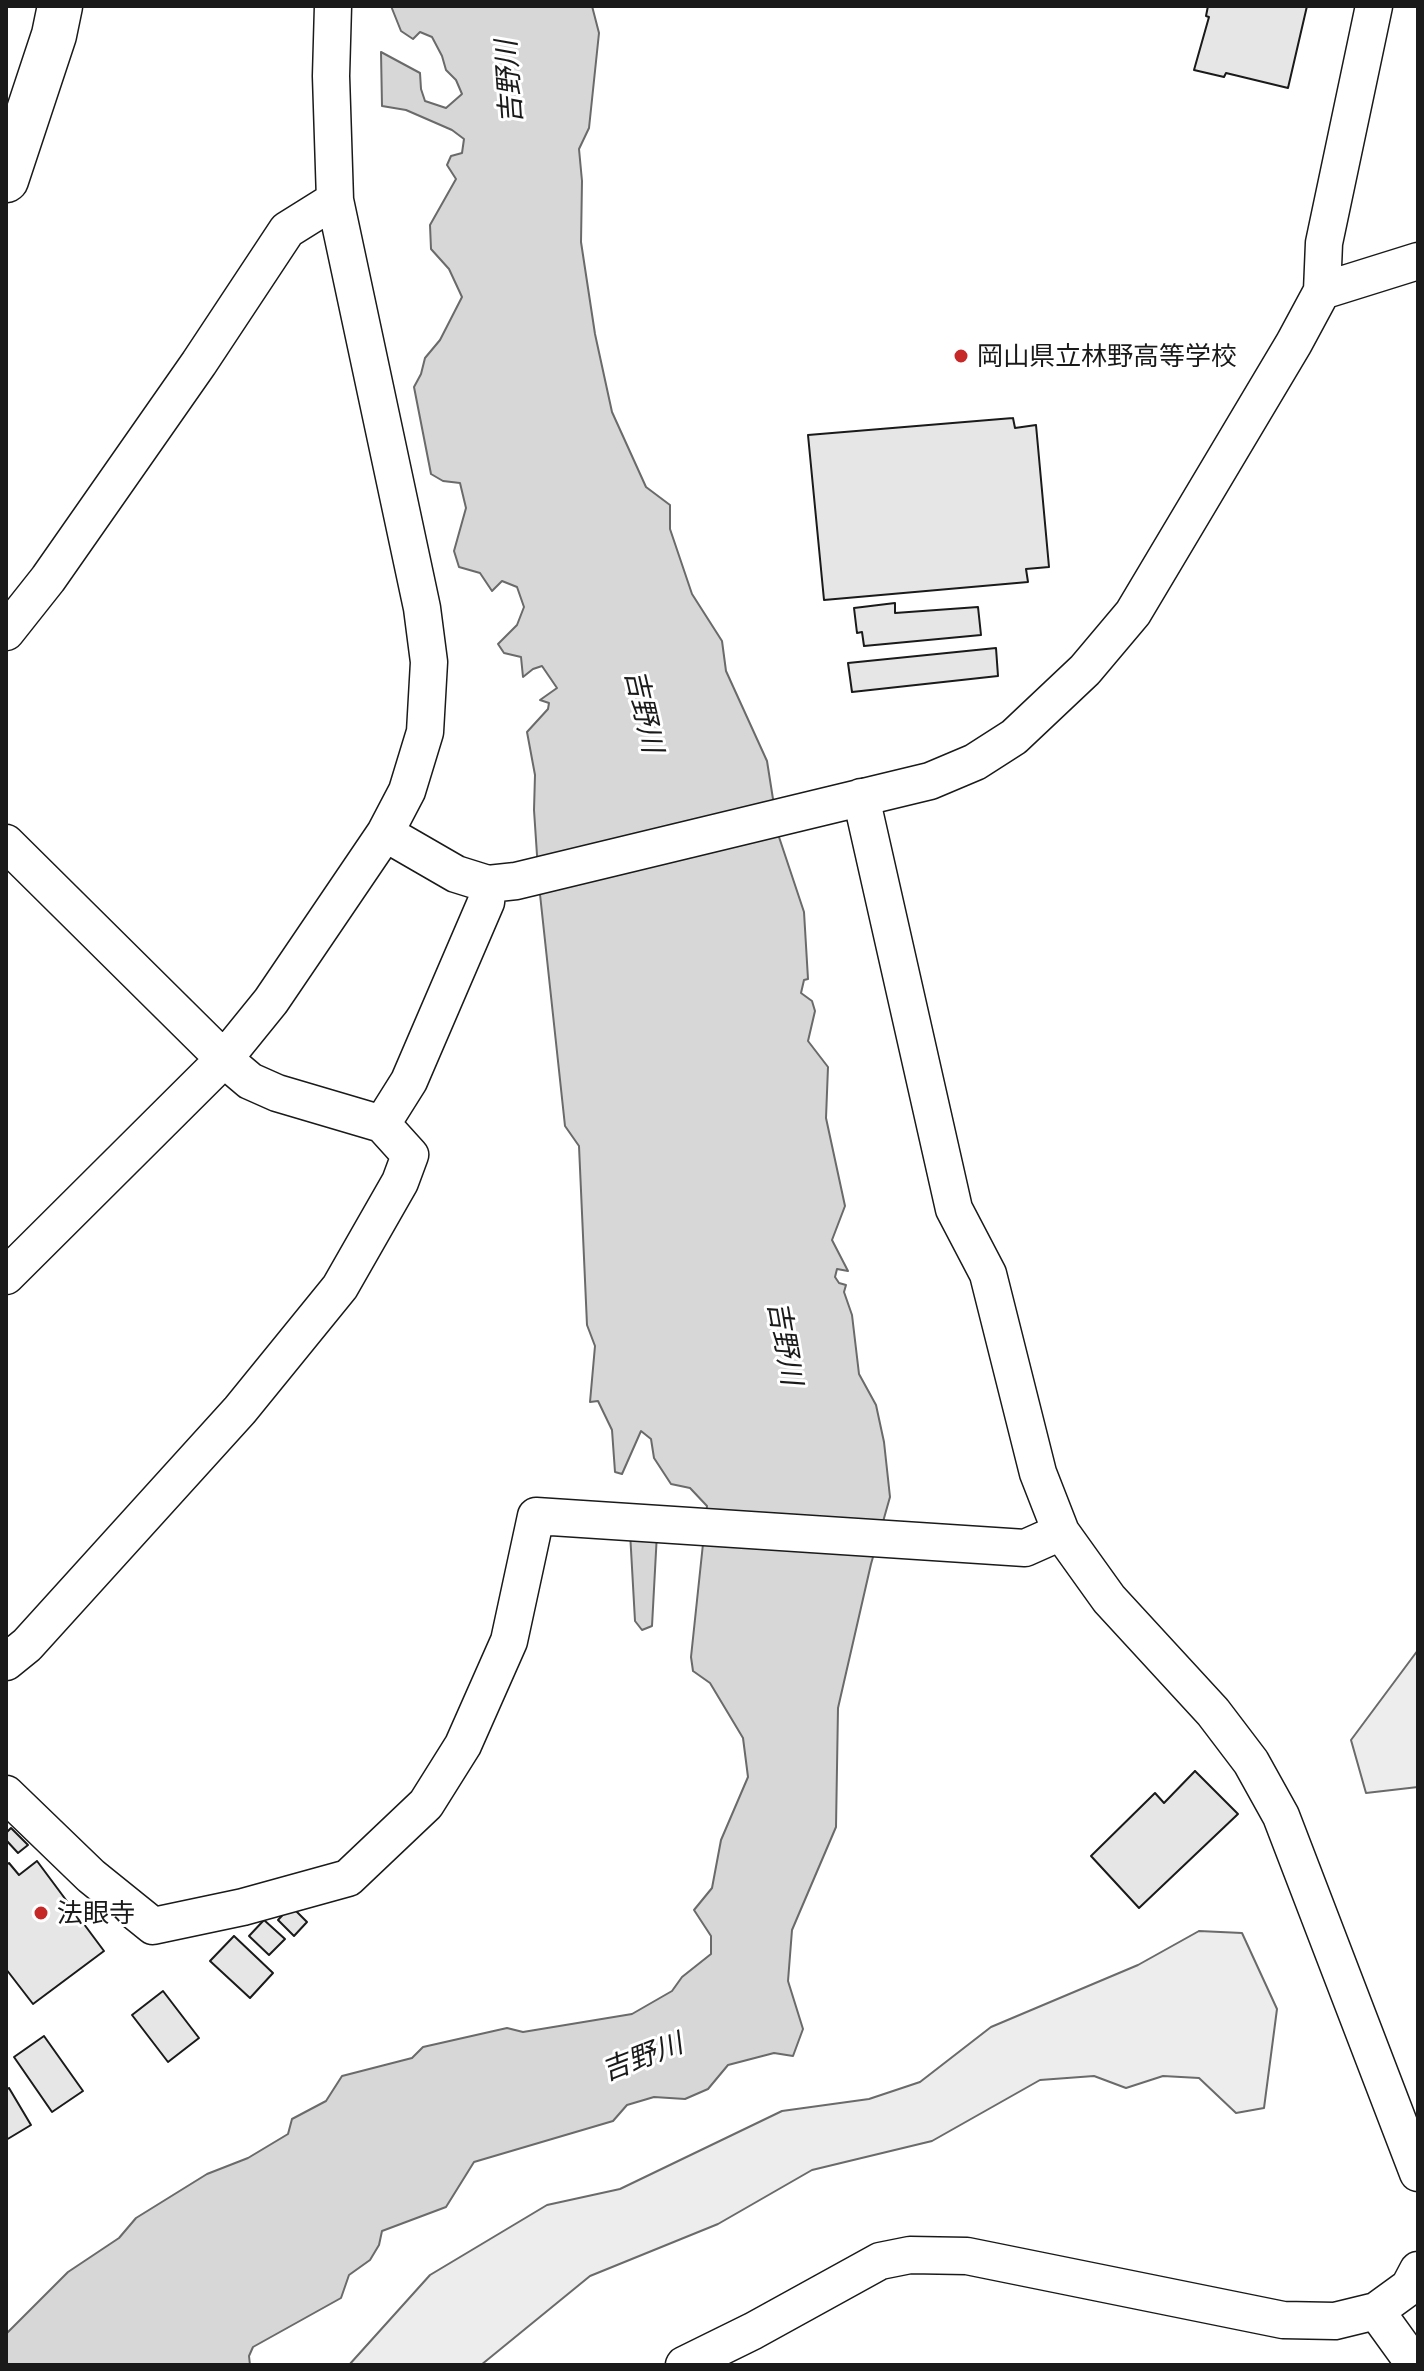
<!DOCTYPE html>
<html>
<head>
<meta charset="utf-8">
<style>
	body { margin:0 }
	#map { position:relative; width:1424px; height:2371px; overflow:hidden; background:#fff; font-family:"Exo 2",sans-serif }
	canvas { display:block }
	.frame { position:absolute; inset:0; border:8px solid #1a1a1a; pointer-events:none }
</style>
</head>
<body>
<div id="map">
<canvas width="1424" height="2371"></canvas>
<div class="frame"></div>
</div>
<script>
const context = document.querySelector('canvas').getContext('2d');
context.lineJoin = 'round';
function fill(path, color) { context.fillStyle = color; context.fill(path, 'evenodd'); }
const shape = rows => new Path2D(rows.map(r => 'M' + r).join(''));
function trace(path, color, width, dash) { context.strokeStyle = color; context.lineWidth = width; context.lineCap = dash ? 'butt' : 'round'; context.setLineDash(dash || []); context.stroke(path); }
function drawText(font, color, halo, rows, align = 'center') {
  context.font = font + ' "Exo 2","Noto Sans JP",sans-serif'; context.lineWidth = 6; context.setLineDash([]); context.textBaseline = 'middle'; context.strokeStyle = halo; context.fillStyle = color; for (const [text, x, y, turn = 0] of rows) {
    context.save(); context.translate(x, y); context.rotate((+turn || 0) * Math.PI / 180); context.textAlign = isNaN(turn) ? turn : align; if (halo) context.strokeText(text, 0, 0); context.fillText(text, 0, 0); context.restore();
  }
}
const built = shape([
	[1418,1650,1418,1787,1366,1793,1351,1740,1418,1650],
	[1199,1931,1242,1933,1277,2009,1264,2108,1236,2113,1199,2078,1163,2076,1126,2088,1094,2076,1040,2080,932,2141,812,2170,718,2224,590,2276,481,2365,349,2365,430,2275,547,2205,620,2189,782,2111,869,2099,920,2082,991,2027,1138,1965,1199,1931]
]);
fill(built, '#ededed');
trace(built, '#6a6a6a', 2);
const water = shape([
	[391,6,592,6,599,33,589,128,579,149,582,181,581,242,595,334,612,412,646,487,670,505,670,529,692,594,722,641,726,671,767,761,779,837,804,912,808,979,804,980,801,993,812,1001,815,1011,808,1041,828,1067,826,1118,845,1206,832,1240,848,1271,837,1269,835,1277,839,1283,846,1285,844,1292,852,1315,859,1374,876,1405,884,1442,890,1497,871,1564,838,1708,836,1827,792,1930,788,1981,803,2029,793,2056,774,2053,728,2065,708,2089,685,2099,654,2097,627,2105,613,2121,474,2162,446,2207,382,2231,379,2245,370,2260,349,2275,341,2298,253,2347,249,2356,250,2365,6,2365,6,2334,68,2272,119,2238,136,2218,207,2174,248,2158,288,2134,292,2119,326,2101,342,2076,412,2058,423,2047,507,2028,523,2032,632,2014,672,1991,682,1977,711,1954,711,1936,694,1910,712,1888,721,1840,748,1777,743,1738,710,1683,693,1671,691,1657,707,1506,690,1488,671,1484,654,1458,651,1439,641,1431,622,1474,615,1472,612,1430,598,1401,590,1402,595,1346,587,1325,579,1146,565,1126,539,885,534,810,535,775,527,732,548,709,549,703,540,700,557,688,542,666,533,669,523,677,521,657,504,653,498,644,517,625,524,607,517,587,502,581,492,591,480,573,459,567,454,551,466,508,460,483,443,481,431,474,414,387,421,374,425,358,440,340,462,297,449,269,431,249,430,225,456,179,447,165,451,156,462,153,464,139,452,130,406,110,382,106,381,52,420,73,421,89,425,101,446,108,462,94,456,80,446,70,442,56,432,37,420,32,413,39,401,31,391,6],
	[630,1532,657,1533,652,1626,642,1630,635,1621,630,1532]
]);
fill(water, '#d7d7d7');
trace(water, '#6a6a6a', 2);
const building = shape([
	[1208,6,1307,6,1288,88,1226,73,1224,77,1194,70,1209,17,1206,16,1208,6],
	[1013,418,1015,428,1036,425,1049,567,1026,569,1028,582,824,600,808,435,1013,418],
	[895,603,895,613,978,607,981,635,864,646,862,632,857,633,854,608,895,603],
	[996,648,998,676,852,692,848,663,996,648],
	[1195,1771,1238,1814,1139,1908,1091,1856,1155,1793,1164,1803,1195,1771],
	[11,1828,28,1845,18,1853,6,1840,6,1833,11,1828],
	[37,1861,104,1951,33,2004,6,1969,6,1865,9,1863,19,1875,37,1861],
	[291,1906,307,1922,294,1936,278,1920,291,1906],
	[264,1920,285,1939,269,1955,249,1936,264,1920],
	[234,1936,273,1973,250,1998,210,1961,234,1936],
	[163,1991,199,2038,168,2062,132,2015,163,1991],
	[44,2036,83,2091,52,2112,14,2057,44,2036],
	[9,2088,31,2125,6,2140,6,2090,9,2088]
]);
fill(building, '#e6e6e6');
trace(building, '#1a1a1a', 2);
const minor = shape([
	[1322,291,1418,261],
	[6,632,48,579,199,363,287,230,335,200],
	[861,797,954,1209,988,1274,1038,1473,1061,1532,1109,1599,1213,1712,1251,1762,1281,1816,1418,2173],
	[385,833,456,874,488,884,516,881,930,781,975,762,1014,737,1085,670,1133,613,1294,343,1322,291,1324,243,1374,6],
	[6,843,224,1059,250,1081,277,1093,382,1124,410,1155,400,1182,340,1287,240,1410,27,1645,6,1662],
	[382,1124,409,1081,486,902,488,884],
	[6,1276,224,1059,271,1001,385,833,407,791,425,732,429,662,422,608,335,200,331,76,333,6],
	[6,1794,91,1876,153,1926,243,1907,348,1878,426,1804,463,1745,509,1641,536,1516,1025,1548,1061,1532],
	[1376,2311,1415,2365],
	[684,2365,753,2331,880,2261,910,2255,967,2256,1283,2320,1335,2321,1376,2311,1409,2287,1418,2270]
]);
const trunk = shape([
	[6,180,54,35,60,6]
]);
trace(minor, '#1a1a1a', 39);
trace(trunk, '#1a1a1a', 47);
trace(minor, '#fff', 36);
trace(trunk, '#fff', 44);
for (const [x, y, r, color] of [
	[961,356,8,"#c62828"],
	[41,1913,8,"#c62828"]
]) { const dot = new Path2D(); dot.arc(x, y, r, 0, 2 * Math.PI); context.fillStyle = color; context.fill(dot); trace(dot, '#fff', 3); }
drawText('26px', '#1a1a1a', '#fff', [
	["岡山県立林野高等学校",977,356],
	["法眼寺",57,1913]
], 'left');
drawText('italic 28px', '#1a1a1a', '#fff', [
	["吉野川",509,82,-94],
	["吉野川",644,711,77],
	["吉野川",785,1343,80],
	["吉野川",642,2057,-21]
]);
</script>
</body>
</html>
